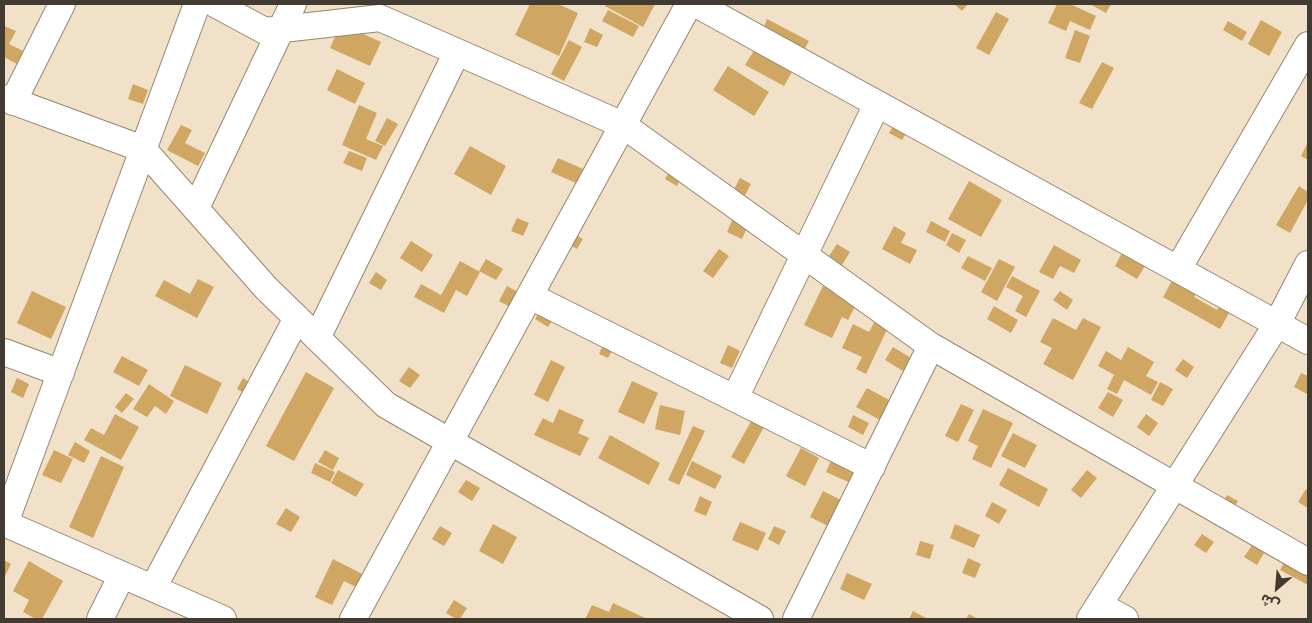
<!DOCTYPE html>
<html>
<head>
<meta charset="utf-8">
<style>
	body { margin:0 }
	#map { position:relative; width:1312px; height:623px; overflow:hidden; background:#f1e1c9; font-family:Figtree,"Noto Sans Arabic",sans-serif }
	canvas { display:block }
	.frame { position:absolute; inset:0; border:5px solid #413b32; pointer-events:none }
	.north { position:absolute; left:1252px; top:563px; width:50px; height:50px; -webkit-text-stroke:4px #f1e1c9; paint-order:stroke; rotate:207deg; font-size:14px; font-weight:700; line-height:20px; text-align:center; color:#413b32 }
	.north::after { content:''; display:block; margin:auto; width:18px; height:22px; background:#413b32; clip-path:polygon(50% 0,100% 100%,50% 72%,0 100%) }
</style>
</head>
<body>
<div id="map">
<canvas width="1312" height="623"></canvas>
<div class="frame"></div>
<div class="north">ش</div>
</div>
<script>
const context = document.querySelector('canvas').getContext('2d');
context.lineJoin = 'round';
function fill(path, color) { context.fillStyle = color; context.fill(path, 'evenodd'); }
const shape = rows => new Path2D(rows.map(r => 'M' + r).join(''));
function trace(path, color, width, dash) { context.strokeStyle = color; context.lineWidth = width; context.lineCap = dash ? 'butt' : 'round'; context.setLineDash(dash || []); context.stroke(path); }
fill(shape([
	[530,4,558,4,578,13,559,56,515,35],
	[606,4,655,4,643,27,605,6],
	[954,4,968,4,962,11],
	[1057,4,1070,4,1096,16,1090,30,1070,21,1066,31,1048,23],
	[1090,4,1111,4,1106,13],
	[608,10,639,26,633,37,602,21],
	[996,12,1009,19,989,55,976,48],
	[767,19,809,41,784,86,745,65,755,49],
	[1261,20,1282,32,1269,56,1248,44],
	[1228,21,1247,32,1242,41,1223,30],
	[341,24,381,42,370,66,330,48],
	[4,26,16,31,9,44,23,51,17,64,4,57],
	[590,28,603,35,597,47,584,42],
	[1075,30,1090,36,1080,63,1065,58],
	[569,40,582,47,564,81,551,74],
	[1102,62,1114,68,1092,109,1079,103],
	[728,66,769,92,754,116,713,90],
	[337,69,365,83,355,104,327,90],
	[133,84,148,90,143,104,128,99],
	[359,105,377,113,366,139,383,146,376,160,342,145],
	[387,118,398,124,385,146,375,141],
	[897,120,910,127,902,140,889,133],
	[181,125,192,130,185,143,205,153,198,166,167,150],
	[1308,142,1308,160,1301,156],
	[470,146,506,166,491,195,454,174],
	[349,151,367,158,362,171,343,163],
	[678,157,689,163,677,186,665,179],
	[558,158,583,169,576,183,551,172],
	[740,178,751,184,740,205,729,199],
	[969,181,1002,200,981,237,948,219],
	[1299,186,1308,192,1308,200,1290,233,1276,225],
	[734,216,749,223,742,239,727,232],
	[517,218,529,223,523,236,511,231],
	[931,221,950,231,945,242,926,232],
	[894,226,906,233,901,243,917,250,910,264,882,249],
	[569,231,583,239,577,249,563,241],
	[952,233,966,240,959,253,946,245],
	[411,241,433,255,422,272,400,258],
	[837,244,850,252,842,265,829,256],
	[1054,245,1081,260,1074,273,1060,266,1053,279,1039,272],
	[719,249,729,256,713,278,703,271],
	[1123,251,1146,264,1137,279,1115,266],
	[968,256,992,268,985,281,961,268],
	[486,259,503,269,496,280,479,271],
	[999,259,1015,267,997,301,981,292],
	[460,261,480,272,467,296,456,290,444,313,414,297,421,284,441,295],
	[376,272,387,280,381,290,369,283],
	[1012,276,1040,291,1026,317,1015,311,1023,296,1006,287],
	[1174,277,1198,291,1194,297,1217,310,1223,300,1233,306,1220,329,1163,297],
	[198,279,214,287,197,318,155,296,164,280,190,294],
	[507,286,531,299,523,314,499,301],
	[823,286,857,303,848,320,842,317,832,338,804,325],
	[32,291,66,307,51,339,17,323],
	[1060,291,1073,300,1067,310,1053,300],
	[544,305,557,313,548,327,535,319],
	[994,306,1018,320,1011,333,987,319],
	[878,315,891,321,866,374,856,369,862,357,842,348,853,324,869,332],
	[1053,318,1076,330,1083,318,1101,327,1073,380,1043,364,1052,348,1040,342],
	[605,340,615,345,608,358,599,354],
	[728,345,740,351,732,368,720,363],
	[893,347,916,361,908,374,885,360],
	[1128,347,1154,362,1146,376,1158,382,1151,395,1124,380,1117,394,1107,389,1114,375,1120,378,1098,366,1106,351,1121,360],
	[122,356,148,370,139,386,113,372],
	[1183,359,1194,367,1187,378,1175,370],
	[551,360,565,367,548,402,534,395],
	[185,365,222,383,207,414,170,396],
	[409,367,420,375,410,388,399,381],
	[306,372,334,388,294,461,266,446],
	[1301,373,1308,376,1307,394,1294,387],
	[17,378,29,384,23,398,11,392],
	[243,378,255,386,249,396,237,389],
	[632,381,658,393,644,424,618,412],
	[1160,382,1173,389,1163,406,1151,400],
	[149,384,174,401,166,414,155,406,147,417,133,409],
	[867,388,891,401,880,420,856,407],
	[1108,392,1123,400,1113,417,1098,408],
	[126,393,134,399,122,413,115,407],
	[961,404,974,410,958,442,945,436],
	[660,405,685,411,680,435,655,429],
	[559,409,584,420,578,433,589,438,580,456,534,435,543,418,553,423],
	[983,409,1013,423,991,468,972,459,978,446,968,441],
	[115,414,139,427,121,460,84,440,91,428,104,435],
	[1146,414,1158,423,1149,436,1137,427],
	[853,415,869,423,863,435,848,427],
	[753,418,765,425,744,464,731,457],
	[693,426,705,431,679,485,668,480],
	[1013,433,1037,445,1025,468,1001,456],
	[610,435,660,463,649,485,598,458],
	[75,442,90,451,84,463,68,455],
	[801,448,819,458,805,486,786,476],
	[54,450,73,459,61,483,42,475],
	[325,450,339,458,333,470,318,462],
	[101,456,124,467,93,538,69,527],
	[833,456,860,468,853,484,826,472],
	[692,461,722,476,715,489,686,475],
	[315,463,335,472,330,482,311,473],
	[1008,468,1048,489,1039,507,999,485],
	[338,470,364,484,356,497,331,483],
	[1087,470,1097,478,1081,498,1071,490],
	[466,480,480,488,472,501,458,492],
	[1306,489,1308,490,1308,508,1298,502],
	[823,491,845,502,832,528,810,517],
	[1227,495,1238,501,1231,513,1220,507],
	[700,496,712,502,706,516,694,511],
	[992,502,1007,510,999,524,985,516],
	[286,508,300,517,291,532,276,524],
	[740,522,766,533,758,551,732,540],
	[493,524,517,537,503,564,479,551],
	[955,524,980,535,974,548,950,538],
	[440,526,452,533,444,546,432,539],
	[774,526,786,531,779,545,768,539],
	[1202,534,1214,542,1206,553,1194,545],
	[920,541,934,545,930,559,916,555],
	[1252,545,1264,553,1257,565,1244,557],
	[1293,547,1308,556,1308,585,1280,570],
	[968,558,981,564,975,578,962,573],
	[333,559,374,580,368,593,344,581,332,605,315,597],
	[4,560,11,564,4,578],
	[29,561,63,581,42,619,36,619,23,612,29,600,13,591],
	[847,573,872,584,864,600,840,589],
	[454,600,467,608,460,619,456,619,446,613],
	[613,603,647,619,585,619,592,605,609,612],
	[913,611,928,619,909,619],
	[969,614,978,619,966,619]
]), '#cfa662');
const minor = shape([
	[215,4,265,31,380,18,623,125,931,346,1308,562],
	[696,4,1308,341],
	[4,98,143,149,266,288,386,405,760,619],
	[13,102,62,4],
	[196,208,293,4],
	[1178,269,1308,45],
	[530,296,872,467],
	[317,338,457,52],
	[4,352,61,373],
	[735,398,877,104],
	[4,523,223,619],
	[5,523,197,4],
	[153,588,297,318],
	[1099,605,1125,619],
	[100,619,122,575],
	[353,619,689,4],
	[796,619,931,346],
	[1090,619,1277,324,1308,264]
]);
trace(minor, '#958670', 28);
trace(minor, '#fff', 26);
</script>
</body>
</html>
